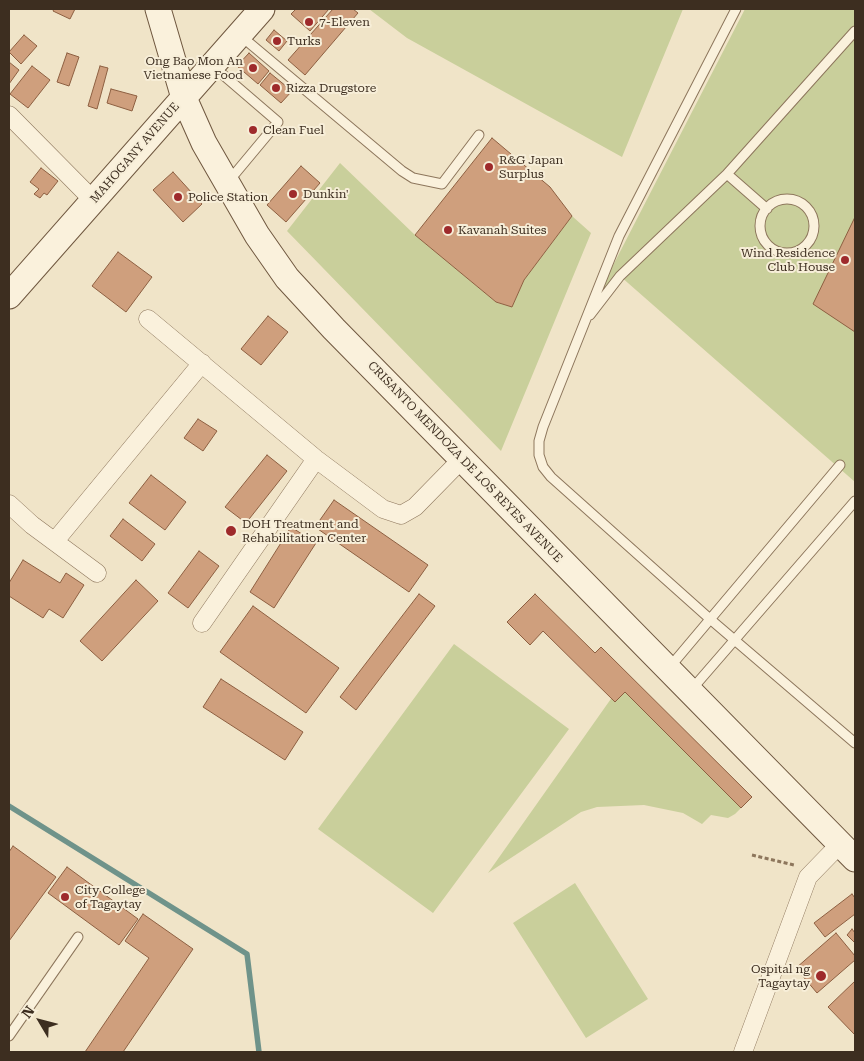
<!DOCTYPE html>
<html>
<head>
<meta charset="utf-8">
<style>
	body { margin:0 }
	#map { position:relative; width:864px; height:1061px; overflow:hidden; background:#f0e4c8; font-family:"Roboto Serif",serif }
	canvas { display:block }
	.frame { position:absolute; inset:0; border:10px solid #3d2e20; pointer-events:none }
	.north { position:absolute; left:15px; top:996px; width:50px; height:50px; -webkit-text-stroke:4px #f7eed8; paint-order:stroke; rotate:307deg; font-size:14px; font-weight:700; line-height:20px; text-align:center; color:#3d2e20 }
	.north::after { content:''; display:block; margin:auto; width:18px; height:22px; background:#3d2e20; clip-path:polygon(50% 0,100% 100%,50% 72%,0 100%) }
</style>
</head>
<body>
<div id="map">
<canvas width="864" height="1061"></canvas>
<div class="frame"></div>
<div class="north">N</div>
</div>
<script>
const context = document.querySelector('canvas').getContext('2d');
context.lineJoin = 'round';
function fill(path, color) { context.fillStyle = color; context.fill(path, 'evenodd'); }
const shape = rows => new Path2D(rows.map(r => 'M' + r).join(''));
function trace(path, color, width, dash) { context.strokeStyle = color; context.lineWidth = width; context.lineCap = dash ? 'butt' : 'round'; context.setLineDash(dash || []); context.stroke(path); }
function drawText(font, color, halo, rows, align = 'center') {
  context.font = font + ' "Roboto Serif",serif'; context.lineWidth = 4; context.setLineDash([]); context.textBaseline = 'middle'; context.strokeStyle = halo; context.fillStyle = color; for (const [text, x, y, turn = 0] of rows) {
    context.save(); context.translate(x, y); context.rotate((+turn || 0) * Math.PI / 180); context.textAlign = isNaN(turn) ? turn : align; if (halo) context.strokeText(text, 0, 0); context.fillText(text, 0, 0); context.restore();
  }
}
fill(shape([
	[369,9,683,9,622,157,407,38],
	[745,9,855,9,855,482,620,276,588,314],
	[340,163,415,235,496,302,512,307,524,280,572,216,591,233,501,451,287,231],
	[454,644,569,729,433,913,318,829],
	[620,686,741,808,735,814,728,818,711,815,702,824,683,813,644,805,597,807,581,812,488,873],
	[575,883,648,999,586,1038,513,923]
]), '#c9cf9b');
trace(shape([
	[9,806,247,954,259,1052]
]), '#6f938a', 5.5);
const building = shape([
	[54,9,75,9,70,19,53,11,54,9],
	[296,9,329,9,310,31,291,14,296,9],
	[333,9,353,9,358,13,305,75,288,60,333,9],
	[274,30,287,41,279,51,266,40,274,30],
	[24,35,37,46,21,64,9,52,24,35],
	[67,53,79,57,69,86,57,82,67,53],
	[249,53,269,71,258,84,237,66,249,53],
	[9,62,19,70,9,84,9,62],
	[32,66,50,80,28,108,10,94,32,66],
	[100,66,108,68,97,109,88,106,100,66],
	[270,73,292,91,281,103,260,85,270,73],
	[111,89,137,96,132,111,107,103,111,89],
	[492,138,550,187,572,216,524,280,512,307,496,302,415,235,492,138],
	[301,166,320,183,286,222,267,205,301,166],
	[41,168,58,181,47,195,44,193,40,198,34,194,39,189,30,182,41,168],
	[173,172,202,204,183,222,153,190,173,172],
	[855,217,855,332,813,304,855,217],
	[118,252,152,277,126,312,92,286,118,252],
	[268,316,288,332,261,365,241,349,268,316],
	[198,419,217,431,203,451,184,438,198,419],
	[267,455,287,471,246,523,225,507,267,455],
	[151,475,186,502,165,530,129,503,151,475],
	[334,500,428,565,409,592,315,527,334,500],
	[123,519,155,544,142,561,110,536,123,519],
	[291,527,316,543,274,608,250,592,291,527],
	[199,551,219,566,188,608,168,593,199,551],
	[23,560,60,583,66,573,84,585,63,618,49,609,43,618,9,596,9,583,23,560],
	[136,580,158,601,102,661,80,641,136,580],
	[419,594,435,606,356,710,340,697,419,594],
	[535,594,595,653,601,647,752,797,741,808,625,692,615,702,543,631,530,645,507,622,535,594],
	[253,606,339,668,306,713,220,652,253,606],
	[221,679,303,732,285,760,203,707,221,679],
	[13,846,56,877,9,941,9,852,13,846],
	[67,867,138,919,119,945,48,893,67,867],
	[852,894,855,898,855,914,825,937,814,923,852,894],
	[143,914,193,949,123,1052,85,1052,149,958,125,941,143,914],
	[852,929,855,933,855,943,847,935,852,929],
	[836,933,855,956,855,960,817,993,796,968,836,933],
	[855,981,855,1035,828,1007,855,981]
]);
fill(building, '#cf9f7d');
trace(building, '#8d5f41', 1);
const lane = shape([
	[736,9,619,236,543,427,539,441,539,455,543,467,551,477,710,619,855,743],
	[241,36,402,171,413,178,442,184,479,135],
	[214,67,278,122,228,182],
	[727,174,767,209],
	'760 226a27 27 0 1 1 54 0a27 27 0 1 1-54 0Z',
	[590,315,620,276,727,174,855,31],
	[669,668,840,465],
	[692,689,855,501],
	[9,1036,78,937]
]);
const street = shape([
	[9,115,93,200],
	[148,319,316,459,383,509,401,515,415,507,462,459],
	[9,504,32,525,97,573],
	[55,541,202,363],
	[202,623,316,459],
	[743,1052,808,877,840,844]
]);
const secondary = shape([
	[158,9,184,98,204,143,257,235,287,278,334,329,855,859],
	[9,296,262,9]
]);
trace(lane, '#8d765c', 11);
trace(street, '#8d765c', 19);
trace(secondary, '#6f573f', 27);
trace(shape([
	[752,855,794,865]
]), '#8d765c', 3, [4, 2.5]);
trace(lane, '#faf1dc', 9);
trace(street, '#faf1dc', 18);
trace(secondary, '#faf1dc', 25);
for (const [x, y, r, color] of [
	[309,22,5,"#9e2a2b"],
	[277,41,5,"#9e2a2b"],
	[253,68,5,"#9e2a2b"],
	[276,88,5,"#9e2a2b"],
	[253,130,5,"#9e2a2b"],
	[489,167,5,"#9e2a2b"],
	[293,194,5,"#9e2a2b"],
	[178,197,5,"#9e2a2b"],
	[448,230,5,"#9e2a2b"],
	[845,260,5,"#9e2a2b"],
	[231,531,6,"#9e2a2b"],
	[65,897,5,"#9e2a2b"],
	[821,976,6,"#9e2a2b"]
]) { const dot = new Path2D(); dot.arc(x, y, r, 0, 2 * Math.PI); context.fillStyle = color; context.fill(dot); trace(dot, '#f7eed8', 2); }
drawText('12px', '#3d2e20', '#f7eed8', [
	["7-Eleven",319,22],
	["Turks",287,41],
	["Ong Bao Mon An",243,61,"right"],
	["Vietnamese Food",243,75,"right"],
	["Rizza Drugstore",286,88],
	["Clean Fuel",263,130],
	["R&G Japan",499,160],
	["Surplus",499,174],
	["Dunkin'",303,194],
	["Police Station",188,197],
	["Kavanah Suites",458,230],
	["Wind Residence",835,253,"right"],
	["Club House",835,267,"right"],
	["DOH Treatment and",242,524],
	["Rehabilitation Center",242,538],
	["City College",75,890],
	["of Tagaytay",75,904],
	["Ospital ng",810,969,"right"],
	["Tagaytay",810,983,"right"]
], 'left');
drawText('12px', '#3d2e20', '#f7eed8', [
	["MAHOGANY AVENUE",135,153,-49],
	["CRISANTO MENDOZA DE LOS REYES AVENUE",465,462,46]
]);
</script>
</body>
</html>
